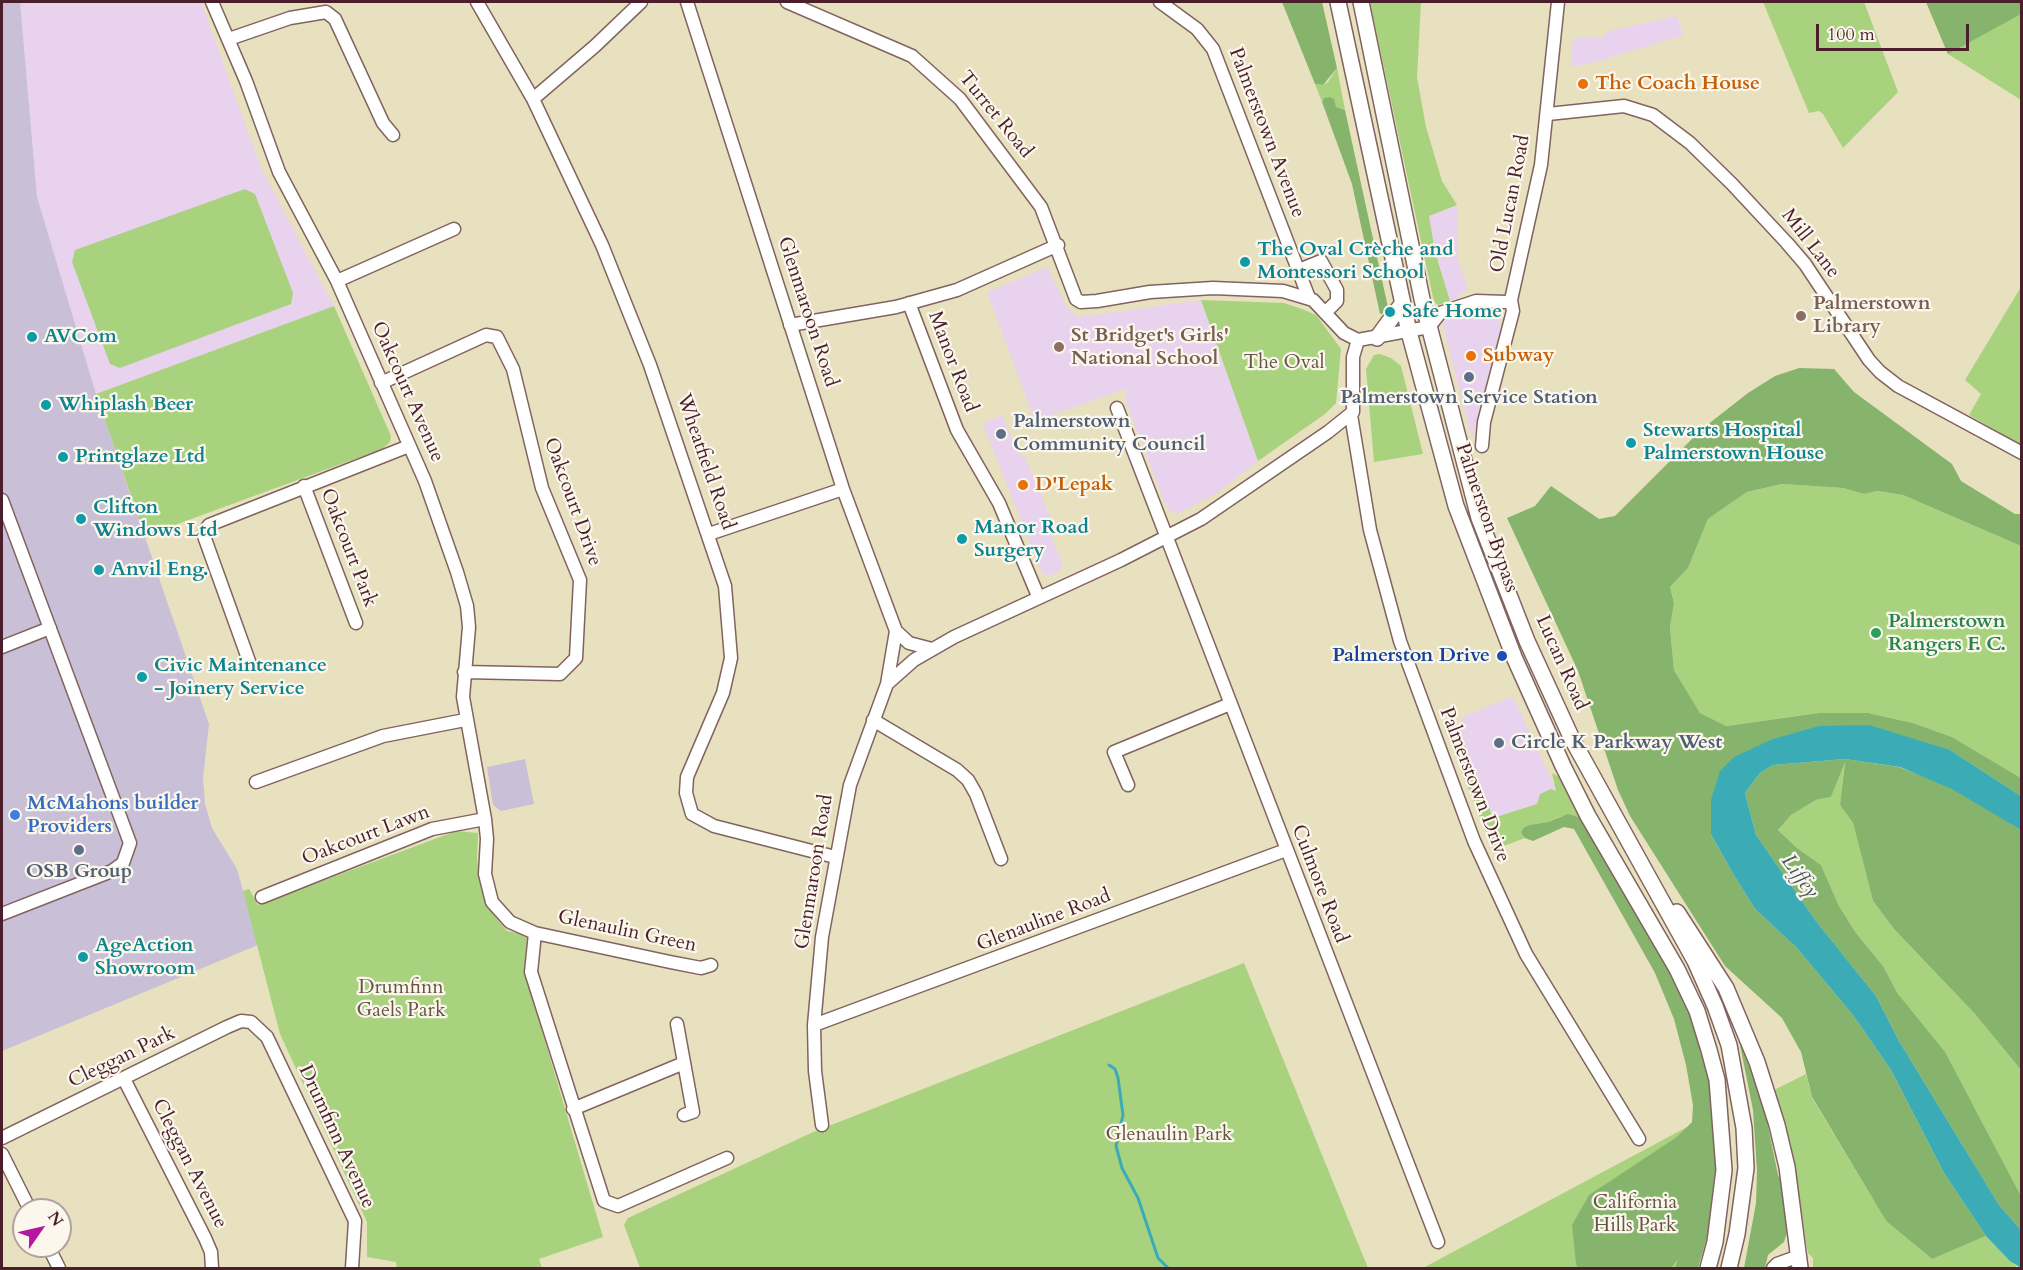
<!DOCTYPE html>
<html>
<head>
<meta charset="utf-8">
<style>
	body { margin:0 }
	#map { position:relative; width:2023px; height:1270px; overflow:hidden; background:#e8e1bf; font-family:Cardo,serif }
	canvas { display:block }
	.frame { position:absolute; inset:0; border:3px solid #4a1f2b; pointer-events:none }
	.north { position:absolute; left:12px; top:1198px; width:60px; height:60px; box-sizing:border-box; background:#fbf7ec; border:2px solid #b4a19f; border-radius:50%; rotate:56deg; font-size:16px; font-weight:700; line-height:24px; text-align:center; color:#4a1f2b }
	.north::after { content:''; display:block; margin:auto; width:21px; height:27px; background:#b5179e; clip-path:polygon(50% 0,100% 100%,50% 72%,0 100%) }
	.scale { position:absolute; left:1816px; top:24px; width:153px; height:27px; box-sizing:border-box; border:3px solid #4a1f2b; border-top:0; padding-left:8px; font-size:18px; line-height:21px; white-space:nowrap; color:#4a1f2b; -webkit-text-stroke:4px #fbf7ec; paint-order:stroke }
</style>
</head>
<body>
<div id="map">
<canvas width="2023" height="1270"></canvas>
<div class="frame"></div>
<div class="north">N</div>
<div class="scale">100 m</div>
</div>
<script>
const context = document.querySelector('canvas').getContext('2d');
context.lineJoin = 'round';
function fill(path, color) { context.fillStyle = color; context.fill(path, 'evenodd'); }
const shape = rows => new Path2D(rows.map(r => 'M' + r).join(''));
function trace(path, color, width, dash) { context.strokeStyle = color; context.lineWidth = width; context.lineCap = dash ? 'butt' : 'round'; context.setLineDash(dash || []); context.stroke(path); }
function drawText(font, color, halo, rows, align = 'center') {
  context.font = font + ' Cardo,serif'; context.lineWidth = 4.5; context.setLineDash([]); context.textBaseline = 'middle'; context.strokeStyle = halo; context.fillStyle = color; for (const [text, x, y, turn = 0] of rows) {
    context.save(); context.translate(x, y); context.rotate((+turn || 0) * Math.PI / 180); context.textAlign = isNaN(turn) ? turn : align; if (halo) context.strokeText(text, 0, 0); context.fillText(text, 0, 0); context.restore();
  }
}
fill(shape([
	[20,2,201,2,261,168,334,306,96,394,37,197],
	[1677,16,1683,35,1599,61,1571,67,1573,37,1605,37,1605,32],
	[1457,205,1457,258,1468,289,1458,295,1459,298,1450,301,1435,252,1428,216],
	[1047,267,1067,308,1079,317,1201,300,1258,461,1217,493,1177,514,1170,511,1164,501,1126,402,1125,389,1035,421,987,292],
	[1484,308,1497,313,1501,326,1472,439,1443,326,1446,318],
	[1002,415,1019,455,1024,455,1050,516,1045,521,1063,566,1058,572,1045,576,1039,567,983,424],
	[1513,696,1557,792,1538,804,1493,818,1457,726,1464,716]
]), '#e8d2ee');
fill(shape([
	[2,2,20,2,37,197,96,394,209,724,203,778,205,804,212,828,237,869,258,945,2,1051],
	[525,759,534,804,501,811,493,805,487,767]
]), '#c9bfd7');
fill(shape([
	[1370,2,1421,2,1417,77,1426,127,1442,181,1457,205,1429,216,1435,252,1450,301,1438,305,1434,302],
	[1763,2,1864,2,1898,92,1843,148,1823,114,1819,111,1809,113],
	[1926,2,2021,2,2021,100,1948,54],
	[1337,68,1345,110,1336,107,1334,103,1324,98,1322,102,1315,84,1323,85,1328,82],
	[245,189,255,194,293,293,291,304,120,368,110,364,72,262,75,250],
	[2021,287,2021,445,1969,415,1981,394,1965,380],
	[1201,300,1284,303,1302,309,1316,315,1341,349,1336,403,1325,414,1258,461],
	[334,306,391,436,390,442,382,449,145,536,96,394],
	[1380,354,1391,358,1401,366,1423,454,1374,462,1366,369,1374,355],
	[1782,484,1843,488,1864,494,1878,491,1903,495,2021,546,2021,778,1952,737,1913,723,1868,713,1819,713,1725,726,1700,713,1674,670,1670,626,1674,603,1670,587,1688,568,1708,519,1747,492],
	[1443,724,1457,726,1493,818,1537,804,1540,794,1551,789,1556,791,1552,773,1565,780,1584,819,1562,816,1548,822,1529,825,1523,828,1521,833,1525,838,1493,850],
	[1845,759,1840,805,1853,823,1873,901,1894,929,1975,1014,2021,1070,2021,1196,1973,1105,1898,994,1883,966,1856,933,1839,906,1821,865,1797,848,1778,830,1791,815,1816,800,1831,797],
	[456,831,478,833,477,859,482,892,490,910,507,931,527,935,524,970,603,1237,539,1259,542,1268,397,1268,396,1262,367,1257,367,1222,280,1034,243,891,249,889,258,905],
	[1244,963,1368,1268,640,1268,624,1225,628,1218,811,1133],
	[1806,1074,1812,1098,1886,1221,1932,1259,1986,1236,2018,1268,1813,1268,1813,1258,1808,1253,1789,1138,1774,1090],
	[1689,1126,1680,1256,1675,1268,1423,1268]
]), '#a8d27e');
fill(shape([
	[1282,2,1322,2,1337,68,1323,85,1315,84],
	[1926,2,2021,2,2021,14,1948,54],
	[1330,97,1334,99,1336,107,1345,110,1389,312,1380,314,1352,184,1322,102,1324,98],
	[1799,368,1834,369,1854,392,1952,464,1961,481,2015,514,2021,514,2021,546,1903,495,1878,491,1864,494,1843,488,1782,484,1747,492,1708,519,1688,568,1670,587,1674,603,1670,627,1674,670,1700,713,1726,726,1819,713,1868,713,1913,723,1952,737,2021,778,2021,796,1950,750,1773,739,1711,834,1732,872,1755,909,1797,948,1853,1015,1891,1070,1944,1173,1986,1236,1932,1259,1886,1221,1812,1097,1801,1052,1782,1018,1725,966,1630,816,1618,790,1578,671,1507,518,1535,506,1551,486,1599,519,1615,516,1702,429,1748,393,1775,376],
	[1845,759,1899,767,1955,789,2021,830,2021,1070,1975,1014,1894,929,1873,901,1853,823,1840,805,1845,762,1831,797,1816,800,1791,815,1778,830,1797,848,1821,865,1839,906,1856,933,1883,966,1898,994,1945,1052,2021,1196,2021,1230,1999,1205,1899,1041,1876,996,1816,921,1756,835,1745,793,1760,773,1773,765],
	[1568,814,1584,819,1693,1014,1716,1102,1719,1172,1714,1214,1698,1268,1675,1268,1678,1259,1671,1268,1578,1268,1576,1264,1572,1225,1589,1195,1677,1137,1692,1122,1693,1105,1686,1065,1674,1019,1655,973,1574,829,1564,827,1533,841,1525,838,1521,833,1523,828,1529,825,1548,822],
	[1739,1040,1763,1102,1778,1175,1785,1189,1787,1232,1784,1242,1768,1255,1765,1268,1744,1268,1756,1203,1757,1171,1753,1110]
]), '#86b46d');
fill(shape([
	[1869,725,1950,750,2021,796,2021,830,1952,789,1900,767,1845,759,1773,765,1760,773,1745,793,1756,835,1816,921,1876,996,1899,1041,1999,1205,2021,1230,2021,1268,2010,1261,1986,1236,1944,1173,1891,1070,1853,1015,1797,948,1755,909,1732,872,1711,834,1711,800,1720,771,1734,757,1773,739,1819,726]
]), '#3bacb5');
trace(shape([
	[1109,1065,1115,1069,1118,1078,1123,1115,1116,1146,1122,1168,1138,1198,1158,1258,1168,1268]
]), '#3bacb5', 3);
const minor = shape([
	[212,2,246,81,279,172,337,281,425,481,457,572,467,606,469,627,463,697,485,819,487,839,485,874,492,902,510,922,535,933,670,962,701,968,711,965],
	[477,2,533,99,602,245,650,365,725,586,731,658,723,693,687,777,686,793,692,814,714,826,835,857],
	[687,2,843,489,896,631,887,684,850,785,822,937,814,1025,815,1071,822,1125],
	[787,2,912,56,960,99,1041,207,1076,299,1081,302,1097,301,1150,292,1213,288,1283,291,1313,300,1344,333,1358,340,1353,357,1353,412,1328,432,1201,519,1121,560,954,637,914,660,887,684],
	[1160,2,1197,29,1213,49,1309,298],
	[229,39,290,18,326,12,335,19,383,123,393,135],
	[533,99,595,46,641,2],
	[1548,114,1624,106,1653,115,1690,143,1732,184,1787,243,1805,264,1869,360,1880,372,1898,386,2022,453],
	[1299,270,1321,261,1337,290,1337,301,1325,313],
	[337,281,454,229],
	[909,303,957,430,999,503,1038,596],
	[790,325,896,307,957,290,1058,245],
	[1358,340,1429,327,1440,313,1476,301,1506,302,1511,300],
	[381,383,486,335,497,337,513,369,542,488,580,580,576,658,560,674,464,672],
	[1117,408,1438,1242],
	[1351,415,1370,530,1400,641,1474,841,1526,954,1639,1139],
	[1482,446,1484,422,1513,311,1511,300,1541,165,1558,2],
	[304,486,356,623],
	[2,500,130,843,123,863,112,871,2,914],
	[709,534,843,489],
	[896,631,909,643,932,649],
	[2,647,50,628],
	[250,664,204,536,205,531,209,525,409,446],
	[873,720,957,770,968,780,976,794,1001,859],
	[256,782,383,736,465,720],
	[1128,785,1114,752,1230,704],
	[262,897,432,829,485,819],
	[535,933,531,972,604,1201,618,1206,727,1158],
	[677,1024,693,1112,684,1115],
	[814,1025,1286,850],
	[124,1079,205,1238,211,1252,212,1268],
	[573,1109,684,1063],
	[2,1138,227,1027,241,1021,251,1022,267,1037,355,1221,352,1268],
	[2,1154,30,1210],
	[48,1246,59,1268],
	[1773,1268,1777,1264,1799,1256]
]);
const major = shape([
	[1338,2,1409,332,1456,506,1514,657,1563,766,1588,816,1677,969,1697,1011,1709,1050,1717,1080,1724,1170,1715,1242,1708,1268],
	[1361,2,1422,299,1479,518,1527,641,1572,739,1695,961,1715,1006,1729,1045,1744,1128,1746,1168,1737,1234,1729,1268],
	[1377,338,1402,304],
	[1677,912,1726,988,1757,1062,1777,1125,1787,1167,1800,1268]
]);
trace(minor, '#81635f', 15);
trace(major, '#81635f', 18);
trace(minor, '#fff', 12);
trace(major, '#fff', 15);
for (const [x, y, r, color] of [
	[1583,84,6,"#e8710a"],
	[1245,262,6,"#0f9aa8"],
	[1390,312,6,"#0f9aa8"],
	[1801,316,6,"#8d6e63"],
	[32,337,6,"#0f9aa8"],
	[1059,347,6,"#8d6e63"],
	[1471,356,6,"#e8710a"],
	[1469,377,6,"#5c6f8a"],
	[46,405,6,"#0f9aa8"],
	[1001,434,6,"#5c6f8a"],
	[1631,443,6,"#0f9aa8"],
	[63,457,6,"#0f9aa8"],
	[1023,485,6,"#e8710a"],
	[81,519,6,"#0f9aa8"],
	[962,539,6,"#0f9aa8"],
	[99,570,6,"#0f9aa8"],
	[1876,633,6,"#2e9e5b"],
	[1502,656,6,"#1a4fb4"],
	[142,677,6,"#0f9aa8"],
	[1499,743,6,"#5c6f8a"],
	[15,815,6,"#3f7fe0"],
	[79,850,6,"#5c6f8a"],
	[83,957,6,"#0f9aa8"]
]) { const dot = new Path2D(); dot.arc(x, y, r, 0, 2 * Math.PI); context.fillStyle = color; context.fill(dot); trace(dot, '#fbf7ec', 2); }
drawText('bold 20px', '#c56008', '#fbf7ec', [
	["The Coach House",1595,84],
	["Subway",1483,356],
	["D'Lepak",1035,485]
], 'left');
drawText('20px', '#4a1f2b', '#fbf7ec', [
	["Turret Road",995,115,51],
	["Palmerstown Avenue",1266,133,69],
	["Old Lucan Road",1511,204,-79],
	["Mill Lane",1810,244,52],
	["Glenmaroon Road",807,312,72],
	["Manor Road",952,362,69],
	["Oakcourt Avenue",407,392,66],
	["Wheatfield Road",705,462,71],
	["Oakcourt Drive",572,502,70],
	["Palmerston Bypass",1486,518,71],
	["Oakcourt Park",348,548,69],
	["Lucan Road",1561,663,66],
	["Palmerstown Drive",1474,785,69],
	["Oakcourt Lawn",366,836,-21],
	["Glenmaroon Road",815,872,-81],
	["Culmore Road",1319,884,69],
	["Glenauline Road",1044,921,-21],
	["Glenaulin Green",627,932,12],
	["Cleggan Park",122,1058,-26],
	["Drumfinn Avenue",336,1137,65],
	["Cleggan Avenue",189,1164,63]
]);
drawText('bold 20px', '#0d838f', '#fbf7ec', [
	["The Oval Crèche and",1257,250],
	["Montessori School",1257,273],
	["Safe Home",1402,312],
	["AVCom",44,337],
	["Whiplash Beer",58,405],
	["Stewarts Hospital",1643,431],
	["Palmerstown House",1643,454],
	["Printglaze Ltd",75,457],
	["Clifton",93,508],
	["Windows Ltd",93,531],
	["Manor Road",974,528],
	["Surgery",974,551],
	["Anvil Eng.",111,570],
	["Civic Maintenance",154,666],
	["- Joinery Service",154,689],
	["AgeAction",95,946],
	["Showroom",95,969]
], 'left');
drawText('bold 20px', '#785e54', '#fbf7ec', [
	["Palmerstown",1813,304],
	["Library",1813,327],
	["St Bridget's Girls'",1071,336],
	["National School",1071,359]
], 'left');
drawText('20px', '#654', '#fbf7ec', [
	["The Oval",1284,363],
	["Drumfinn",401,988],
	["Gaels Park",401,1011],
	["Glenaulin Park",1169,1135],
	["California",1635,1203],
	["Hills Park",1635,1226]
]);
drawText('bold 20px', '#4e5e75', '#fbf7ec', [
	["Palmerstown Service Station",1469,398],
	["Palmerstown",1013,422,"left"],
	["Community Council",1013,445,"left"],
	["Circle K Parkway West",1511,743,"left"],
	["OSB Group",79,872]
]);
drawText('bold 20px', '#27864d', '#fbf7ec', [
	["Palmerstown",1888,622],
	["Rangers F. C.",1888,645]
], 'left');
drawText('bold 20px', '#164399', '#fbf7ec', [
	["Palmerston Drive",1490,656]
], 'right');
drawText('bold 20px', '#366cbe', '#fbf7ec', [
	["McMahons builder",27,804],
	["Providers",27,827]
], 'left');
drawText('italic 21px', '#445762', '#fbf7ec', [
	["Liffey",1799,877,54]
]);
</script>
</body>
</html>
